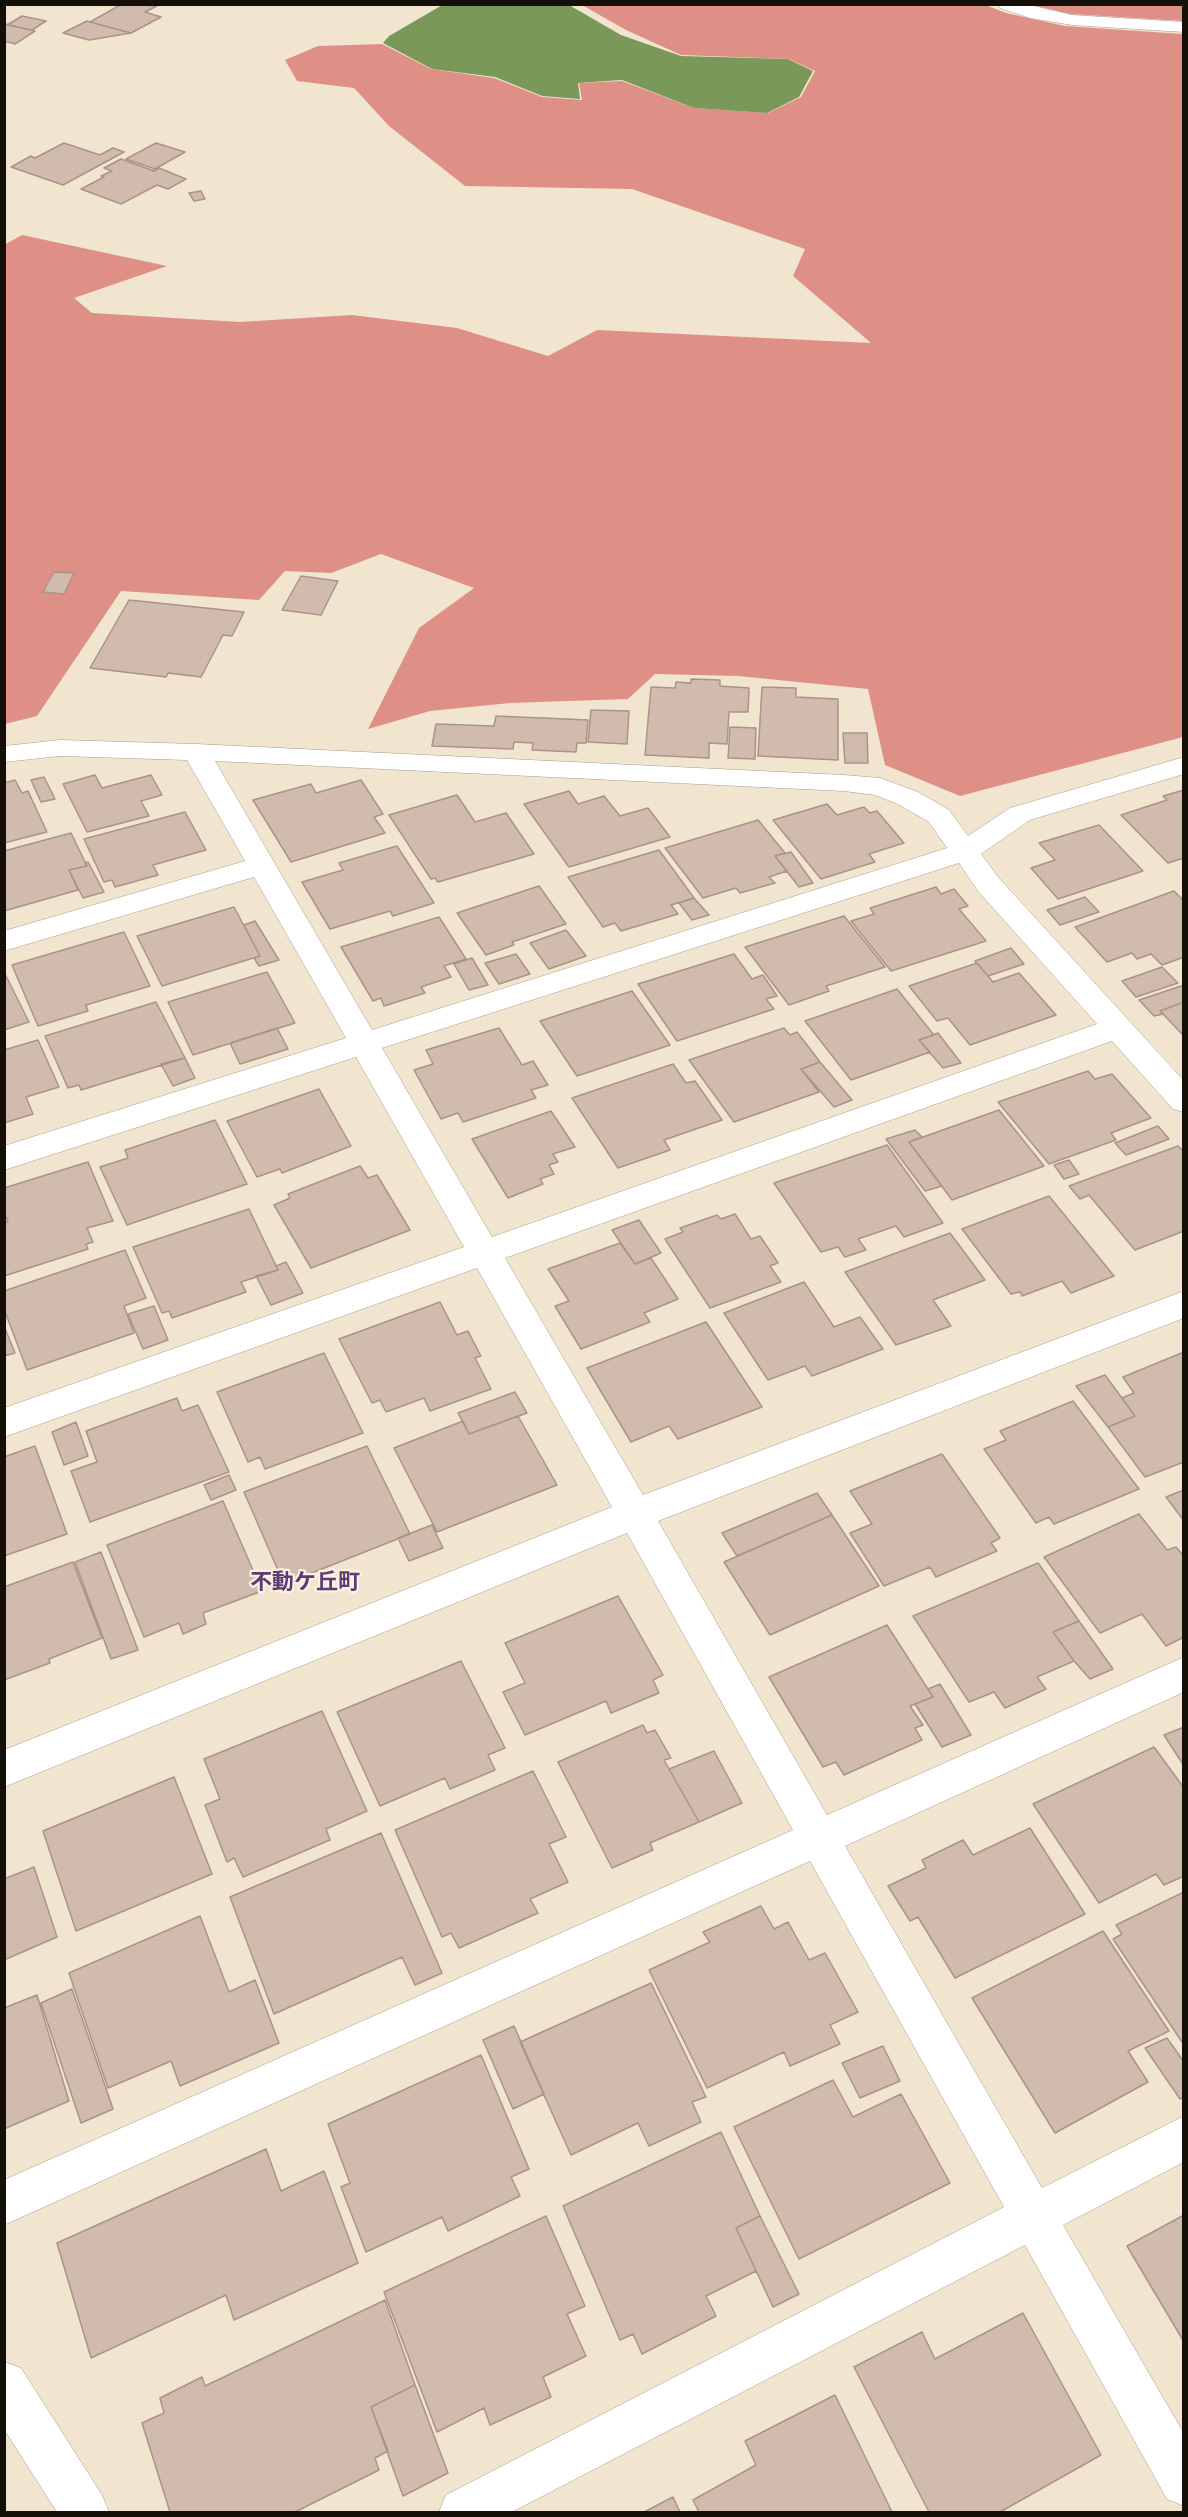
<!DOCTYPE html>
<html>
<head>
<meta charset="utf-8">
<style>
	body { margin:0 }
	#map { position:relative; width:1188px; height:2517px; overflow:hidden; background:#f2e5d0; font-family:Mulish,sans-serif }
	canvas { display:block }
	.frame { position:absolute; inset:0; border:6px solid #140f08; pointer-events:none }
</style>
</head>
<body>
<div id="map">
<canvas width="1188" height="2517"></canvas>
<div class="frame"></div>
</div>
<script>
const context = document.querySelector('canvas').getContext('2d');
context.lineJoin = 'round';
function fill(path, color) { context.fillStyle = color; context.fill(path, 'evenodd'); }
const shape = rows => new Path2D(rows.map(r => 'M' + r).join(''));
function trace(path, color, width, dash) { context.strokeStyle = color; context.lineWidth = width; context.lineCap = dash ? 'butt' : 'round'; context.setLineDash(dash || []); context.stroke(path); }
function drawText(font, color, halo, rows, align = 'center') {
  context.font = font + ' Mulish,"Noto Sans JP",sans-serif'; context.lineWidth = 4.5; context.setLineDash([]); context.textBaseline = 'middle'; context.strokeStyle = halo; context.fillStyle = color; for (const [text, x, y, turn = 0] of rows) {
    context.save(); context.translate(x, y); context.rotate((+turn || 0) * Math.PI / 180); context.textAlign = isNaN(turn) ? turn : align; if (halo) context.strokeText(text, 0, 0); context.fillText(text, 0, 0); context.restore();
  }
}
fill(shape([
	[582,5,985,5,1006,13,1065,26,1183,34,1183,737,960,796,885,765,868,689,738,676,655,674,628,699,510,703,430,711,368,729,419,628,474,588,381,554,331,573,285,571,259,600,121,591,37,716,5,724,4,245,22,235,167,266,74,298,92,313,240,322,352,315,457,328,548,356,597,330,871,343,793,276,805,249,632,189,465,186,389,126,354,88,297,81,285,60,318,46,382,44,431,69,494,78,542,97,582,100,579,83,622,81,694,108,768,113,801,97,815,71,789,59,681,55,626,30],
	[1033,5,1183,5,1183,21,1070,14]
]), '#de9087');
fill(shape([
	[444,4,569,5,621,35,681,56,788,59,813,71,799,97,767,113,694,108,622,80,578,83,580,99,542,96,495,77,432,69,383,43,389,36]
]), '#7a9959');
const building = shape([
	[122,4,157,6,145,12,161,17,131,33,90,22,122,4],
	[22,16,46,21,32,30,7,25,22,16],
	[87,21,90,22,131,33,89,40,63,33,87,21],
	[4,25,5,24,35,31,15,44,4,41,4,25],
	[64,143,100,155,113,148,124,152,63,185,11,167,31,156,35,158,64,143],
	[156,143,185,152,155,169,126,159,156,143],
	[121,159,154,171,159,168,186,179,168,189,157,185,121,204,81,189,104,177,101,176,112,171,104,168,121,159],
	[201,191,205,199,194,201,189,193,201,191],
	[54,572,74,573,64,594,43,592,54,572],
	[301,576,338,581,321,615,282,610,301,576],
	[129,600,244,612,232,636,223,635,201,677,168,673,166,677,90,668,129,600],
	[691,679,720,680,720,686,749,688,748,712,729,712,727,744,709,743,709,758,645,755,651,687,675,688,676,682,691,683,691,679],
	[762,687,796,688,796,697,838,699,838,760,758,756,762,687],
	[591,710,629,711,627,744,588,742,591,710],
	[496,716,588,720,586,743,577,743,576,752,532,750,533,743,514,742,513,749,432,746,436,724,494,726,496,716],
	[730,727,756,728,755,759,728,758,730,727],
	[843,733,867,733,868,763,845,763,843,733],
	[95,775,102,788,151,775,162,795,141,801,149,816,87,832,63,784,95,775],
	[44,777,55,799,41,802,31,780,44,777],
	[15,780,22,793,28,791,47,832,4,843,4,783,15,780],
	[361,780,383,814,374,817,385,833,291,862,253,800,311,784,316,793,361,780],
	[1184,790,1184,858,1168,863,1121,815,1167,800,1163,796,1184,790],
	[569,791,578,804,604,796,620,816,648,808,670,837,569,867,524,804,569,791],
	[457,795,475,822,506,813,534,854,438,882,435,878,431,879,389,815,457,795],
	[827,804,837,815,864,807,870,813,877,811,904,843,869,854,875,862,821,879,773,820,827,804],
	[185,812,206,850,153,865,158,875,115,887,112,880,104,882,84,839,185,812],
	[758,820,785,853,775,856,787,871,769,877,775,883,740,893,736,888,703,898,665,848,758,820],
	[1099,825,1143,871,1058,899,1031,868,1055,860,1039,843,1099,825],
	[71,833,87,866,69,870,78,890,4,911,4,851,71,833],
	[397,846,434,903,393,916,390,911,330,929,302,882,343,870,339,863,397,846],
	[659,850,694,898,671,905,678,914,621,931,615,923,603,927,568,877,659,850],
	[791,852,813,883,799,887,775,856,791,852],
	[88,862,104,892,83,898,69,870,87,866,85,863,88,862],
	[539,886,566,924,512,942,514,945,486,955,457,913,539,886],
	[936,887,941,894,954,889,968,906,959,909,986,941,891,971,851,921,874,914,870,908,936,887],
	[1174,891,1184,901,1184,957,1162,965,1151,954,1137,959,1132,953,1107,962,1075,927,1174,891],
	[1085,897,1099,912,1060,925,1047,910,1085,897],
	[694,898,709,915,692,920,679,903,694,898],
	[234,907,260,956,162,986,137,936,234,907],
	[844,916,885,967,826,986,829,991,789,1005,745,947,844,916],
	[439,917,466,959,444,966,451,977,421,987,425,993,384,1006,381,998,373,1001,341,947,439,917],
	[255,921,279,960,259,966,254,958,260,956,244,925,255,921],
	[566,930,586,956,549,969,530,943,566,930],
	[124,932,150,986,86,1005,88,1011,38,1026,12,965,124,932],
	[1011,948,1024,964,988,976,975,961,1011,948],
	[516,954,530,974,499,984,485,963,516,954],
	[734,954,752,979,763,975,777,996,766,999,774,1009,677,1041,638,984,734,954],
	[472,958,488,985,469,990,454,964,472,958],
	[977,963,993,982,1019,973,1056,1015,970,1045,948,1018,937,1021,909,986,977,963],
	[1162,967,1178,983,1136,997,1122,981,1162,967],
	[4,972,29,1022,4,1030,4,972],
	[267,972,295,1023,193,1055,168,1002,267,972],
	[1181,986,1184,989,1184,1002,1160,1011,1163,1014,1154,1016,1139,1000,1181,986],
	[897,989,934,1035,919,1040,930,1052,851,1080,805,1021,897,989],
	[632,991,670,1045,577,1076,540,1021,632,991],
	[156,1002,185,1058,81,1090,79,1085,68,1088,45,1036,156,1002],
	[1184,1002,1184,1036,1160,1011,1184,1002],
	[277,1028,288,1049,240,1064,230,1043,277,1028],
	[499,1028,522,1065,533,1061,548,1085,531,1090,536,1098,463,1122,458,1113,441,1119,414,1070,433,1064,426,1050,499,1028],
	[784,1028,790,1035,797,1032,820,1062,801,1069,819,1092,734,1122,689,1060,784,1028],
	[938,1033,961,1063,943,1068,919,1040,938,1033],
	[38,1040,59,1087,26,1097,33,1114,4,1123,4,1050,38,1040],
	[185,1058,195,1078,173,1086,161,1064,185,1058],
	[820,1062,852,1100,834,1107,801,1069,820,1062],
	[673,1064,686,1083,695,1081,722,1120,664,1140,670,1150,618,1168,572,1098,673,1064],
	[1088,1071,1095,1079,1112,1074,1151,1118,1111,1133,1116,1140,1049,1164,998,1102,1088,1071],
	[319,1089,351,1146,282,1173,280,1169,257,1177,227,1121,319,1089],
	[999,1110,1044,1166,952,1200,909,1142,999,1110],
	[551,1111,575,1147,553,1154,558,1162,549,1165,554,1174,540,1179,543,1184,508,1198,472,1139,551,1111],
	[215,1120,247,1184,127,1225,100,1167,128,1158,125,1150,215,1120],
	[1158,1126,1169,1139,1126,1155,1115,1143,1158,1126],
	[915,1130,922,1137,909,1142,942,1186,925,1191,886,1139,915,1130],
	[887,1145,943,1223,904,1237,896,1226,858,1239,866,1250,845,1257,838,1247,821,1252,774,1183,887,1145],
	[1178,1146,1184,1152,1184,1231,1135,1250,1089,1195,1080,1199,1069,1186,1178,1146],
	[1069,1160,1079,1174,1064,1179,1054,1165,1069,1160],
	[88,1162,113,1221,87,1228,93,1242,86,1244,88,1249,4,1276,4,1223,8,1222,4,1212,4,1188,88,1162],
	[360,1166,368,1178,377,1175,410,1230,311,1268,274,1205,290,1198,288,1194,360,1166],
	[1049,1196,1114,1276,1071,1293,1062,1281,1022,1296,1020,1292,1011,1294,962,1229,1049,1196],
	[249,1209,278,1270,241,1282,246,1292,172,1318,169,1311,162,1313,133,1247,249,1209],
	[735,1214,751,1239,760,1236,778,1263,770,1266,781,1282,710,1308,665,1239,683,1232,680,1228,717,1215,721,1219,735,1214],
	[639,1220,661,1253,635,1264,612,1230,639,1220],
	[950,1233,985,1280,933,1300,951,1326,896,1345,845,1272,950,1233],
	[620,1243,635,1264,651,1258,678,1299,644,1313,650,1322,581,1349,555,1306,569,1301,548,1269,620,1243],
	[125,1250,146,1298,124,1306,134,1333,27,1370,4,1309,4,1291,125,1250],
	[286,1262,303,1293,271,1305,256,1276,278,1270,276,1266,286,1262],
	[804,1282,834,1327,860,1317,883,1349,812,1376,805,1366,768,1380,724,1313,804,1282],
	[440,1302,457,1335,468,1331,481,1356,475,1358,491,1389,430,1411,424,1398,386,1412,380,1400,372,1403,339,1339,440,1302],
	[154,1306,168,1340,143,1349,128,1314,154,1306],
	[706,1322,762,1407,678,1439,669,1426,631,1442,587,1368,706,1322],
	[4,1326,15,1353,4,1356,4,1326],
	[1184,1352,1184,1462,1145,1477,1108,1427,1135,1416,1122,1398,1134,1393,1123,1377,1184,1352],
	[324,1353,363,1433,265,1469,260,1457,248,1462,217,1392,324,1353],
	[1105,1375,1135,1416,1108,1427,1076,1386,1105,1375],
	[515,1392,527,1413,469,1434,458,1413,515,1392],
	[177,1398,182,1411,198,1405,229,1472,90,1522,71,1471,97,1462,86,1431,177,1398],
	[1073,1401,1139,1489,1054,1524,1049,1517,1036,1523,984,1449,1006,1440,1000,1431,1073,1401],
	[518,1416,557,1485,437,1532,394,1448,463,1421,469,1434,518,1416],
	[76,1422,88,1456,64,1465,52,1432,76,1422],
	[35,1446,67,1534,4,1556,4,1457,35,1446],
	[367,1446,410,1534,284,1584,244,1492,367,1446],
	[942,1454,1000,1538,991,1543,997,1551,936,1577,930,1567,884,1586,850,1533,872,1524,850,1491,942,1454],
	[229,1475,236,1490,211,1500,204,1485,229,1475],
	[1184,1490,1184,1521,1166,1497,1184,1490],
	[817,1493,832,1515,737,1556,722,1533,817,1493],
	[223,1501,262,1591,203,1613,206,1624,183,1634,179,1623,144,1637,107,1545,223,1501],
	[1139,1514,1167,1550,1176,1547,1184,1556,1184,1637,1166,1646,1142,1614,1100,1633,1044,1557,1139,1514],
	[832,1515,879,1586,770,1635,724,1562,832,1515],
	[432,1525,443,1548,409,1561,398,1538,432,1525],
	[101,1552,138,1650,111,1659,75,1562,101,1552],
	[73,1562,102,1638,49,1659,50,1663,4,1680,4,1587,73,1562],
	[1038,1563,1079,1621,1053,1632,1074,1661,1037,1677,1046,1689,1005,1708,994,1692,969,1702,913,1616,1038,1563],
	[618,1596,663,1675,653,1680,659,1693,611,1713,606,1701,525,1735,503,1692,525,1683,505,1643,618,1596],
	[1079,1621,1113,1669,1090,1679,1074,1661,1053,1632,1079,1621],
	[887,1625,933,1697,910,1706,923,1725,915,1728,922,1740,844,1775,836,1762,823,1767,769,1677,887,1625],
	[461,1661,505,1748,488,1755,495,1770,450,1789,445,1778,380,1806,337,1712,461,1661],
	[940,1684,971,1735,942,1747,915,1704,933,1697,928,1689,940,1684],
	[322,1711,367,1811,326,1829,330,1840,243,1877,234,1858,227,1862,205,1805,220,1799,204,1759,322,1711],
	[643,1725,647,1733,655,1730,671,1758,664,1760,699,1822,650,1843,653,1850,612,1868,558,1762,643,1725],
	[1184,1727,1184,1766,1164,1735,1184,1727],
	[1154,1747,1184,1788,1184,1876,1164,1885,1156,1874,1099,1903,1033,1804,1154,1747],
	[714,1751,742,1803,699,1822,669,1769,714,1751],
	[533,1771,566,1837,549,1844,568,1882,530,1899,538,1913,459,1948,451,1933,442,1937,395,1830,533,1771],
	[174,1777,212,1874,76,1931,43,1831,174,1777],
	[1030,1828,1085,1914,955,1978,918,1917,910,1921,888,1886,926,1868,922,1860,963,1840,973,1855,1030,1828],
	[381,1833,442,1973,415,1985,402,1957,274,2014,230,1897,381,1833],
	[34,1867,57,1937,4,1960,4,1879,34,1867],
	[1184,1892,1184,2041,1182,2042,1113,1939,1122,1934,1116,1925,1184,1892],
	[761,1906,774,1929,788,1922,809,1960,825,1953,858,2012,830,2025,840,2044,790,2066,784,2052,707,2088,649,1970,710,1942,703,1932,761,1906],
	[200,1916,229,1992,255,1980,279,2043,180,2086,171,2061,108,2088,69,1973,200,1916],
	[1103,1931,1169,2031,1128,2051,1148,2082,1055,2133,972,1998,1103,1931],
	[651,1983,706,2097,692,2102,701,2122,649,2146,638,2123,571,2155,520,2042,651,1983],
	[72,1989,113,2109,81,2123,41,2003,72,1989],
	[37,1995,69,2101,4,2129,4,2008,37,1995],
	[514,2026,544,2094,513,2109,483,2040,514,2026],
	[1167,2038,1184,2062,1184,2097,1180,2099,1145,2048,1167,2038],
	[883,2046,900,2081,860,2098,842,2063,883,2046],
	[481,2055,529,2169,511,2177,520,2196,448,2231,442,2217,366,2252,341,2187,350,2183,328,2124,481,2055],
	[833,2080,853,2117,901,2094,950,2183,799,2259,734,2127,833,2080],
	[721,2132,760,2216,736,2228,756,2271,706,2296,716,2316,642,2354,633,2334,620,2340,563,2206,721,2132],
	[266,2149,281,2191,324,2171,358,2263,234,2320,226,2295,91,2358,57,2243,266,2149],
	[1184,2215,1184,2342,1127,2246,1184,2215],
	[546,2216,585,2306,567,2314,586,2356,543,2377,551,2397,490,2425,484,2408,437,2432,384,2292,546,2216],
	[760,2216,799,2294,773,2307,736,2228,760,2216],
	[385,2300,415,2385,371,2407,388,2451,375,2458,379,2470,295,2512,170,2512,142,2423,164,2413,160,2398,202,2377,205,2386,385,2300],
	[1023,2313,1101,2455,1000,2512,929,2512,854,2367,922,2332,935,2359,1023,2313],
	[415,2385,448,2473,403,2496,371,2407,415,2385],
	[835,2395,892,2512,699,2512,693,2500,756,2465,745,2441,835,2395],
	[673,2497,680,2512,644,2512,673,2497]
]);
fill(building, '#d1bbae');
trace(building, '#a99488', 1.5);
const minor = shape([
	[998,4,1025,4,1072,15,1184,22,1184,32,1072,25,1030,18,1000,8,998,4],
	[60,740,196,744,844,775,880,778,918,792,949,810,968,836,1010,808,1184,757,1184,774,1030,820,981,854,998,877,1184,1081,1184,1112,1173,1109,1112,1041,505,1258,643,1495,1184,1291,1184,1318,658,1521,827,1815,1184,1657,1184,1692,845,1846,1042,2188,1184,2116,1184,2162,1063,2225,1184,2434,1184,2506,1167,2499,1025,2245,512,2512,439,2512,446,2495,1004,2207,810,1861,4,2225,4,2180,793,1830,627,1533,4,1787,4,1750,612,1507,477,1268,4,1437,4,1408,464,1247,356,1057,4,1170,4,1146,346,1038,254,877,4,951,4,931,245,861,187,760,60,756,4,762,4,746,60,740],
	[215,761,844,791,875,795,898,804,929,822,947,848,372,1030,215,761],
	[959,863,978,891,1097,1024,492,1237,382,1048,959,863],
	[4,2362,21,2368,102,2495,109,2512,57,2512,4,2429,4,2362]
]);
trace(minor, '#a99c89', 1);
fill(minor, '#fff');
drawText('bold 22px', '#5d3b75', '#fdf2e2', [
	["不動ケ丘町",305,1582]
]);
</script>
</body>
</html>
